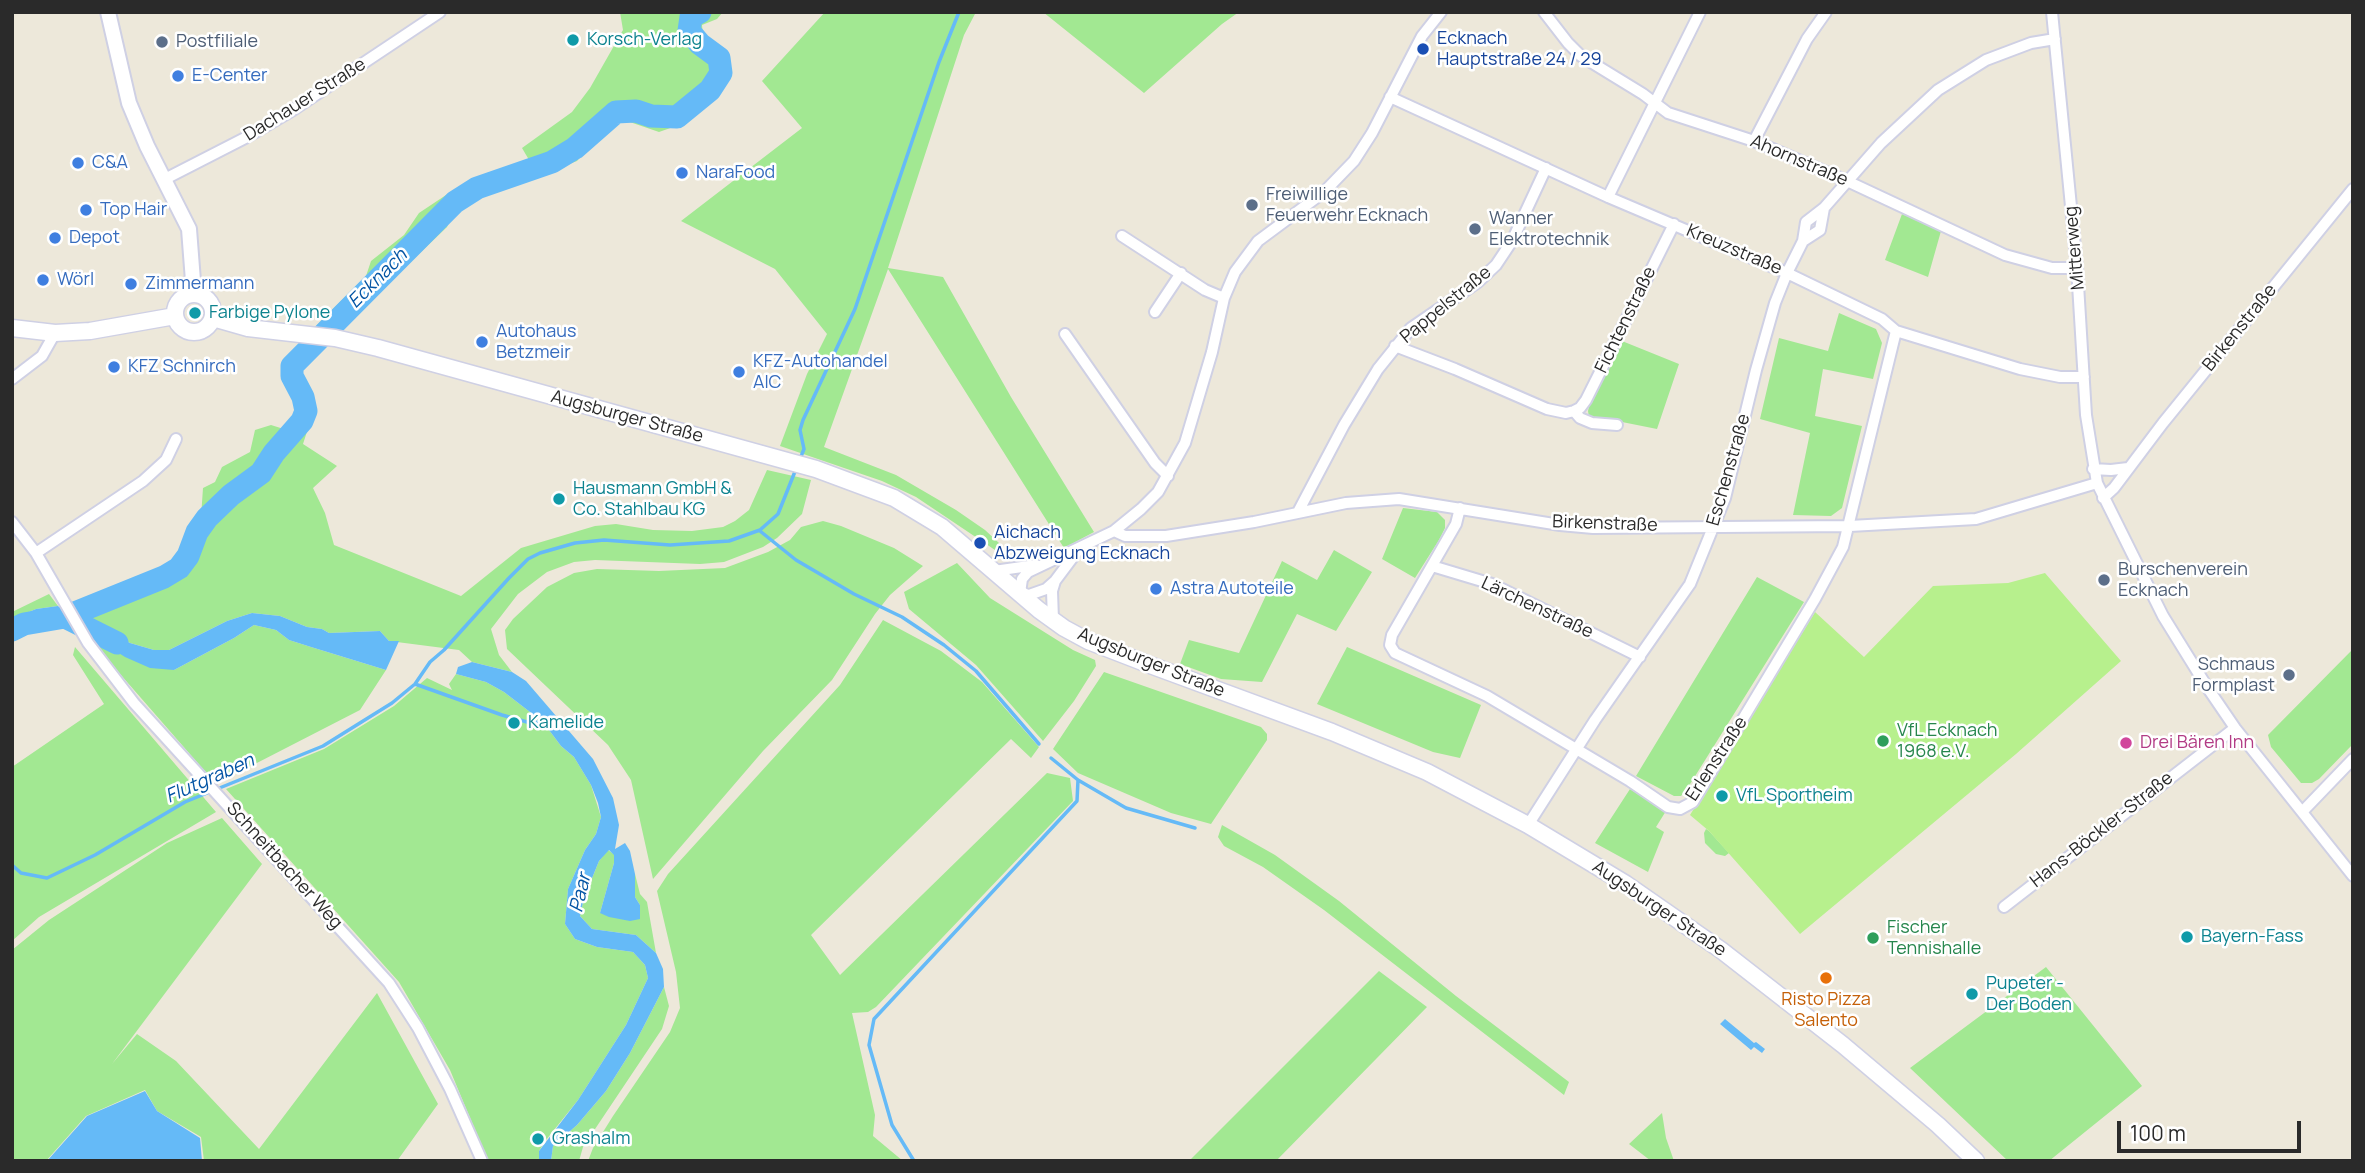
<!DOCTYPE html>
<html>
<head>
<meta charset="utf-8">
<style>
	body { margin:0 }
	#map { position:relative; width:2365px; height:1173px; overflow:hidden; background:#ede8da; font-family:Manrope,sans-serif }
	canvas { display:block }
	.frame { position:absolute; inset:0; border:14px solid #2a2a2a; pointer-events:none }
	.scale { position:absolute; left:2117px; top:1121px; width:184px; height:32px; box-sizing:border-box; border:4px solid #2a2a2a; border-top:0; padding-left:9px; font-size:21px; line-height:24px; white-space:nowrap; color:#2a2a2a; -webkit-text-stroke:5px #fff; paint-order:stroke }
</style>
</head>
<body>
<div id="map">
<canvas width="2365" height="1173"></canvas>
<div class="frame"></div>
<div class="scale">100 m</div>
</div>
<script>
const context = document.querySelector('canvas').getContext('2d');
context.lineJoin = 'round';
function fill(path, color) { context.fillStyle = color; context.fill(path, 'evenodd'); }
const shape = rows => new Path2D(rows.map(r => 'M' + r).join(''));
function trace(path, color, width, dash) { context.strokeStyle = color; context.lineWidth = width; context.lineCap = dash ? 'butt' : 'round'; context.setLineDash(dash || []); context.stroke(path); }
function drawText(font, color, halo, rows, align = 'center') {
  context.font = font + ' Manrope,sans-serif'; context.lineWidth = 5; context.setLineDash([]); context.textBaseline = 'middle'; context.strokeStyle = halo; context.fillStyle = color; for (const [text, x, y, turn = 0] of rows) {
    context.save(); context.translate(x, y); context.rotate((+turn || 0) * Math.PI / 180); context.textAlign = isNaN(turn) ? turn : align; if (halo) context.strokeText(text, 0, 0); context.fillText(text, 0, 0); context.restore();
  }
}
fill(shape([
	[620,12,723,12,717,19,702,25,703,36,723,51,730,70,704,104,679,125,659,132,621,119,608,125,577,161,455,208,447,227,341,329,317,325,366,276,371,261,404,235,419,213,452,191,476,181,532,165,522,148,572,112,590,88,623,30],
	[825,12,976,12,964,35,888,268,943,277,1011,397,1094,532,1064,548,888,269,824,447,896,475,956,510,985,530,999,543,995,550,916,497,882,481,780,446,807,374,827,334,775,269,681,221,802,128,762,81],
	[1043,12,1239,12,1222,24,1144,93],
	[1902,214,1941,231,1928,277,1885,260],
	[1839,313,1876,329,1882,343,1873,379,1823,369,1815,416,1862,426,1842,508,1831,516,1793,515,1810,433,1760,419,1779,338,1828,351],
	[1622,341,1679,364,1657,429,1617,421,1595,420,1589,417,1588,411,1590,403],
	[304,346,315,349,295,370,294,375,307,394,313,413,303,444,337,466,313,488,325,513,334,545,461,596,521,548,595,526,616,524,653,530,692,531,723,527,735,521,749,510,767,470,811,480,802,514,777,538,763,547,724,562,700,564,595,560,574,562,547,572,518,594,491,629,499,655,512,672,472,662,459,650,389,641,380,631,329,633,322,629,307,627,280,616,252,613,227,621,169,650,154,650,130,643,89,625,174,670,234,638,254,625,276,630,289,640,311,647,386,670,360,710,216,784,93,643,79,608,184,555,190,543,187,535,191,526,201,517,203,488,215,482,222,467,250,452,255,430,271,425,287,430,297,422,301,413,299,397,286,375,286,368],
	[1403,508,1437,512,1445,520,1445,528,1439,540,1415,578,1382,559],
	[823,521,841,526,894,548,923,566,890,595,875,614,832,680,763,751,653,879,631,780,608,745,507,649,505,630,513,619,547,587,574,573,597,569,659,571,725,568,768,552,790,540,801,527],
	[1334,550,1372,572,1336,631,1297,614,1262,682,1221,679,1180,664,1189,640,1239,653,1282,561,1317,580],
	[957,563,990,598,1073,650,1095,660,1096,666,1074,701,1043,741,976,665,909,609,904,592],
	[1757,577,1804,602,1687,789,1681,796,1674,796,1636,776],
	[49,594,58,606,36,609,12,619,12,612],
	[883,620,941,651,982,682,1039,747,1031,758,1011,739,811,935,840,975,1047,773,1070,778,1073,801,876,1007,868,1012,852,1013,875,1115,873,1136,903,1161,588,1161,593,1148,613,1116,670,1032,680,1008,676,972,657,891,668,874,840,685],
	[75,647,216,812,39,917,12,941,12,767,104,704,73,655],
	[1347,647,1481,705,1460,758,1433,752,1317,704],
	[2353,649,2353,744,2319,779,2312,783,2301,783,2271,747,2268,735],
	[1104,672,1261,727,1267,734,1267,740,1211,824,1171,813,1078,773,1053,749],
	[456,674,486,682,504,692,543,722,561,746,574,757,591,785,601,817,596,834,585,850,568,889,565,924,575,939,597,947,633,952,645,965,648,978,626,1025,578,1100,546,1140,539,1151,539,1161,488,1161,450,1070,399,982,226,789,324,749,394,706,427,678,452,690,449,684],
	[1630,789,1666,811,1656,827,1664,832,1648,872,1595,843],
	[222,818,262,864,112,1064,137,1034,176,1061,259,1149,377,993,438,1104,397,1161,204,1161,201,1137,157,1111,145,1090,86,1116,46,1161,12,1161,12,950,49,920,167,843],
	[1222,825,1275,855,1339,901,1456,996,1569,1082,1564,1095,1324,910,1263,867,1224,846,1218,837],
	[1706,829,1709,831,1729,853,1725,856,1716,854,1705,843,1704,833],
	[608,850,615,855,614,863,600,913,640,905,635,897,635,874,640,894,647,902,656,953,636,935,592,929,580,916,584,898,599,861],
	[2046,967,2142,1086,2049,1161,2008,1161,1910,1068],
	[1379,971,1427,1007,1276,1161,1189,1161],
	[664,987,669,1006,662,1029,583,1147,579,1161,551,1161,553,1146,577,1125,606,1091,630,1053],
	[1662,1113,1666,1138,1674,1161,1651,1161,1629,1144]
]), '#a2e892');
fill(shape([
	[2045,573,2121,661,2016,754,1800,934,1709,831,1690,815,1815,612,1864,657,1933,586,2008,583]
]), '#b7f08d');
fill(shape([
	[58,606,64,624,23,630,12,637,12,619,36,609],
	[252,613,280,616,307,627,322,629,329,633,380,631,389,641,399,641,386,670,311,647,289,640,276,630,254,625,234,638,174,670,150,668,125,657,100,641,92,633,89,624,130,643,154,650,169,650,227,621],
	[472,662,512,672,526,681,593,759,613,798,619,825,615,849,625,843,630,851,635,874,635,897,640,905,640,919,630,921,609,917,600,913,614,863,614,855,609,850,599,861,584,898,580,916,592,929,636,935,656,953,663,969,664,987,630,1053,606,1091,577,1125,553,1146,551,1161,539,1161,539,1151,578,1100,626,1025,648,978,645,965,633,952,597,947,575,939,565,924,568,889,585,850,596,834,601,817,598,803,591,785,574,757,561,746,543,722,504,692,486,682,456,674,458,667],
	[1725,1019,1754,1043,1756,1042,1765,1049,1762,1053,1754,1047,1751,1050,1720,1024],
	[145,1091,157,1111,200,1138,202,1161,47,1161,87,1116]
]), '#65baf7');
trace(shape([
	[800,459,804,449,800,430,803,420,855,309,939,62,959,12],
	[760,531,796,560,854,594,902,617,944,645,976,671,1039,744],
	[415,684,502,715,527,722,546,722],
	[1051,758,1078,780,1126,808,1195,828],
	[12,865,21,873,47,878,95,855,185,802,323,746,392,703,415,684,430,662,444,650,509,578,528,559,540,553,575,543,604,540,670,545,729,541,760,530,778,514,796,469],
	[914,1161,892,1125,869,1045,874,1019,1077,801,1078,780]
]), '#65baf7', 3.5);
trace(shape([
	[65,617,164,577,179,568,188,556,197,532,207,518,231,495,261,473,274,453,302,421,306,411,303,397,292,376,292,366,455,202,477,188,552,162,575,148,616,112,636,111,651,116,677,117,710,90,721,73,719,58,700,44,689,31,691,17,700,12],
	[12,630,24,624,65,617,117,643]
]), '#65baf7', 23);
const minor = shape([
	[1544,12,1568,43,1581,56,1643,94,1668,113,1754,141,1847,181,2005,255,2052,268,2077,268],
	[2052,12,2077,268,2086,415,2097,483,2163,616,2207,687,2235,728,2353,876],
	[1390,97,1608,197,1787,273,1882,319,1896,331,2020,369,2060,377,2084,377],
	[1754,141,1807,39,1826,12],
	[165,179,247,137,293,110,440,12],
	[1608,197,1700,12],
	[1122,236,1205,290,1224,298],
	[1803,241,1820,230,1824,208],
	[1155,312,1181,273],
	[1065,334,1155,463,1168,476],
	[1395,346,1455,369,1547,409,1566,413,1574,411,1580,408,1586,400,1674,224],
	[12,379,42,356,55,333],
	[1574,411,1580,418,1592,423,1617,425],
	[2093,469,2111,470,2128,468],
	[2103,498,2114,488,2163,423,2353,189],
	[1460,508,1456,524,1392,635,1390,645,1395,653,1487,696,1630,781,1668,807,1680,809,1693,802,1815,599,1843,547,1896,331],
	[1298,512,1344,425,1378,369,1411,328,1478,282,1496,265,1512,241,1546,168],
	[12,522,36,553,88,643,134,703,389,983,418,1028,450,1089,482,1161],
	[1114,531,1125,536,1166,536,1254,522,1346,503,1399,499,1560,525,1593,528,1850,526,1976,519,2097,483],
	[1079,549,1055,581,1046,589,1029,595,1020,593,1022,579,1028,572,1114,531,1141,509,1158,492,1185,443,1212,352,1224,298,1235,272,1258,241,1324,192,1354,161,1372,133,1422,36,1441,12],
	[36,553,143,481,166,460,176,439],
	[1432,566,1492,584,1640,657],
	[994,571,1036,565],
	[1053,620,1052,591,1055,581],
	[2303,811,2353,759],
	[1528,825,1595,720,1690,584,1725,498,1756,370,1775,303,1787,273,1803,241,1806,222,1824,208,1881,143,1938,90,1986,60,2031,43,2055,39],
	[2004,907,2235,728]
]);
const tertiary = shape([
	[108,12,129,103,147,146,189,229,194,294]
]);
const secondary = shape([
	'175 313a19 19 0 1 1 38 0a19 19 0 1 1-38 0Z',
	[213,318,248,328,335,338,378,348,816,469,894,498,942,527,1039,610,1064,628,1088,641,1150,665,1332,732,1427,772,1528,825,1626,884,1721,950,1843,1045,1938,1125,1976,1161],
	[12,328,55,333,90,331,175,316]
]);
trace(minor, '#cfd0e4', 14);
trace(tertiary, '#cfd0e4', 18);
trace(secondary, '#cfd0e4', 19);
trace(minor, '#fff', 10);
trace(tertiary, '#fff', 14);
trace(secondary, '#fff', 16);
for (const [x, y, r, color] of [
	[573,40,7,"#0f9aa8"],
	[162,42,7,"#5c6f8a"],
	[1423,49,7,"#1a4fb4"],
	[178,76,7,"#3f7fe0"],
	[78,163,7,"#3f7fe0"],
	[682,173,7,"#3f7fe0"],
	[1252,205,7,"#5c6f8a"],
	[86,210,7,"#3f7fe0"],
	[1475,229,7,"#5c6f8a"],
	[55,238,7,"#3f7fe0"],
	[43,280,7,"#3f7fe0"],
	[131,284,7,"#3f7fe0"],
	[195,313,7,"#0f9aa8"],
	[482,342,7,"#3f7fe0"],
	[114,367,7,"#3f7fe0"],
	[739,372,7,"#3f7fe0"],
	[559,499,7,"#0f9aa8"],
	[980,543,7,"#1a4fb4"],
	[2104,580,7,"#5c6f8a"],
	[1156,589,7,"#3f7fe0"],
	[2289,675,7,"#5c6f8a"],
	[514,723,7,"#0f9aa8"],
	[1883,741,7,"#2e9e5b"],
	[2126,743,7,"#d1479c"],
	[1722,796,7,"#0f9aa8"],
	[2187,937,7,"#0f9aa8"],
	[1873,938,7,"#2e9e5b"],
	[1826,978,7,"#e8710a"],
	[1972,994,7,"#0f9aa8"],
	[538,1139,7,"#0f9aa8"]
]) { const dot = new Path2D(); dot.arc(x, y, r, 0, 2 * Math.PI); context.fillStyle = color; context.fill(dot); trace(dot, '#fff', 2.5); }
drawText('18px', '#164399', '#fff', [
	["Ecknach",1437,39],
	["Hauptstraße 24 / 29",1437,60],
	["Aichach",994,533],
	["Abzweigung Ecknach",994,554]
], 'left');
drawText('18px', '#0d838f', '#fff', [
	["Korsch-Verlag",587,40],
	["Farbige Pylone",209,313],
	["Hausmann GmbH &",573,489],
	["Co. Stahlbau KG",573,510],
	["Kamelide",528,723],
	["VfL Sportheim",1736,796],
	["Bayern-Fass",2201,937],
	["Pupeter -",1986,984],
	["Der Boden",1986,1005],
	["Grashalm",552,1139]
], 'left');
drawText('18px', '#4e5e75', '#fff', [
	["Postfiliale",176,42],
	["Freiwillige",1266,195],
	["Feuerwehr Ecknach",1266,216],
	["Wanner",1489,219],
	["Elektrotechnik",1489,240],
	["Burschenverein",2118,570],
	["Ecknach",2118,591],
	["Schmaus",2275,665,"right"],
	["Formplast",2275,686,"right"]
], 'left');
drawText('18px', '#366cbe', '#fff', [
	["E-Center",192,76],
	["C&A",92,163],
	["NaraFood",696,173],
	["Top Hair",100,210],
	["Depot",69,238],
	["Wörl",57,280],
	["Zimmermann",145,284],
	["Autohaus",496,332],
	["Betzmeir",496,353],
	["KFZ-Autohandel",753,362],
	["AIC",753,383],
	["KFZ Schnirch",128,367],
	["Astra Autoteile",1170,589]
], 'left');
drawText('18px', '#2a2a2a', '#fff', [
	["Dachauer Straße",305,100,-32],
	["Ahornstraße",1799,161,23],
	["Mitterweg",2075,248,-95],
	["Kreuzstraße",1734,250,23],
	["Pappelstraße",1446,305,-39],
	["Fichtenstraße",1626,320,-64],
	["Birkenstraße",2240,328,-51],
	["Augsburger Straße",627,417,15],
	["Eschenstraße",1729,470,-74],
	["Birkenstraße",1605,524,2],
	["Lärchenstraße",1537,608,25],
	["Augsburger Straße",1151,663,22],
	["Erlenstraße",1717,759,-57],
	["Hans-Böckler-Straße",2102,830,-38],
	["Schneitbacher Weg",284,866,48],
	["Augsburger Straße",1659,909,34]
]);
drawText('18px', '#27864d', '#fff', [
	["VfL Ecknach",1897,731],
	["1968 e.V.",1897,752],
	["Fischer",1887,928],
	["Tennishalle",1887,949]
], 'left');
drawText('18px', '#b23c85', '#fff', [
	["Drei Bären Inn",2140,743]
], 'left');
drawText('18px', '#c56008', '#fff', [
	["Risto Pizza",1826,1000],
	["Salento",1826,1021]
]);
drawText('italic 19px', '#0354a4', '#fff', [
	["Ecknach",378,279,-45],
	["Flutgraben",210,779,-24],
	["Paar",581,893,-77]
]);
</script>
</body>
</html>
